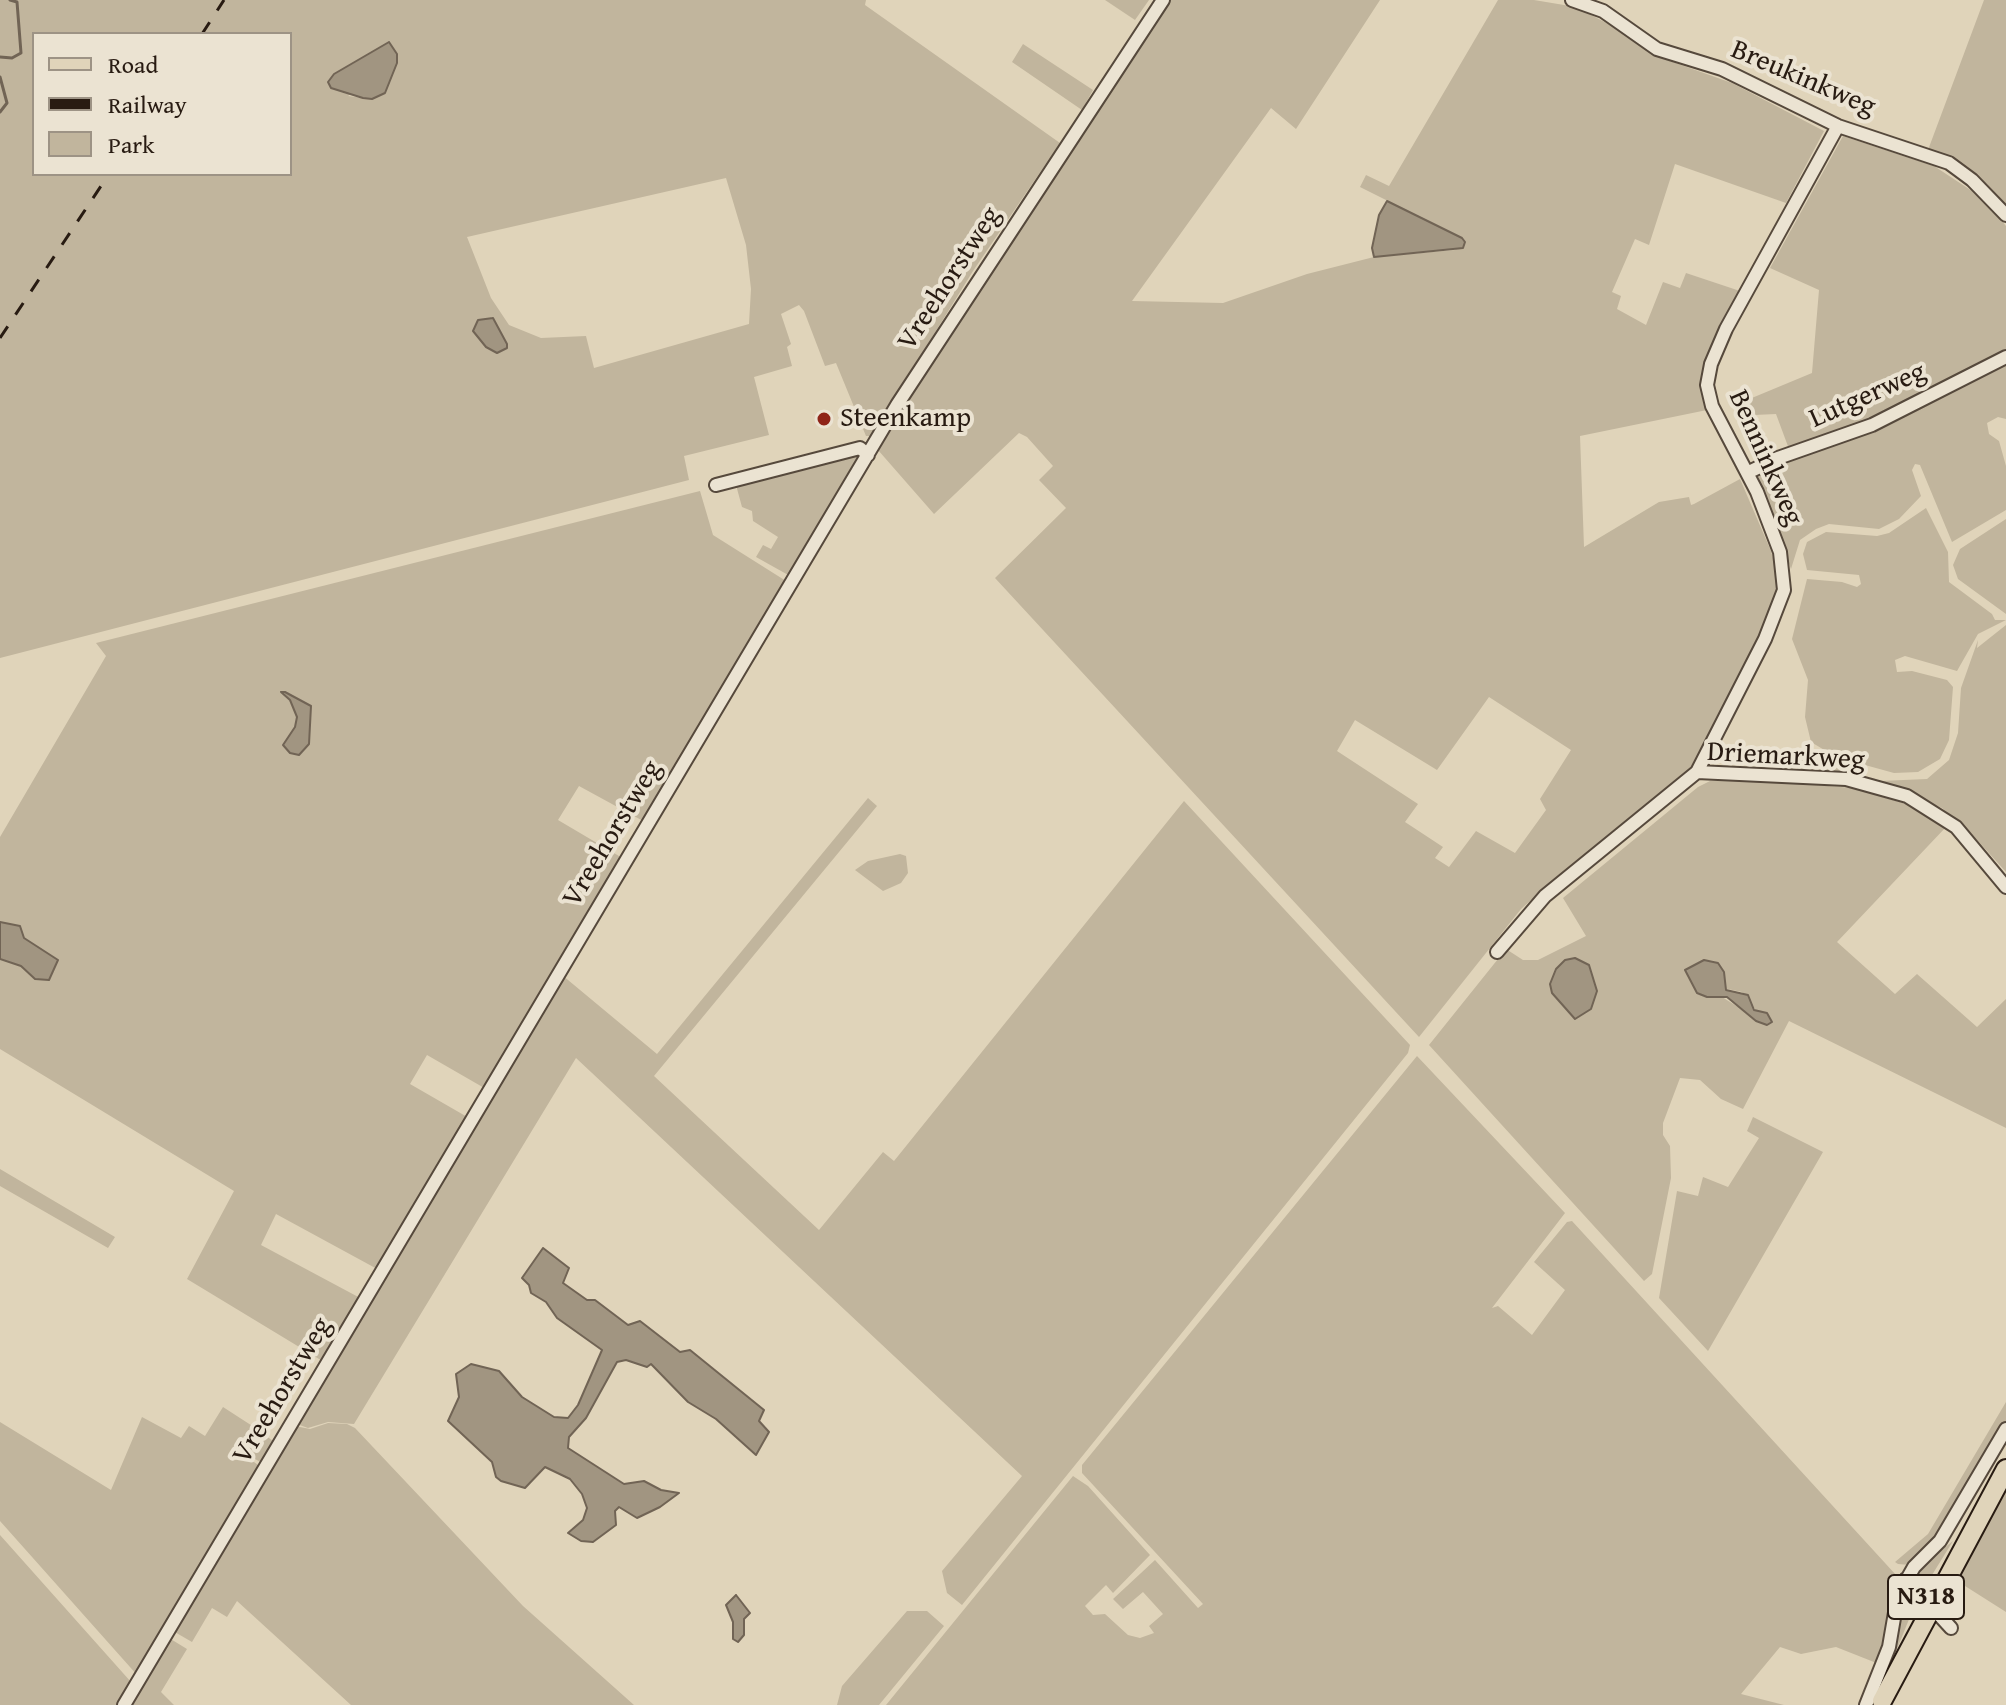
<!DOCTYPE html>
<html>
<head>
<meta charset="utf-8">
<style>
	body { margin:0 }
	#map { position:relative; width:2006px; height:1705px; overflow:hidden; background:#e0d4ba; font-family:"Gentium Book Plus",serif }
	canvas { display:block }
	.legend { position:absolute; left:32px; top:32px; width:260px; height:144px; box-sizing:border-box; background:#ebe3d2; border:2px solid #9d9385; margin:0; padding:10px 14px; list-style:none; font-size:24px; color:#281b12 }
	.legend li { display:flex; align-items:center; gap:16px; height:40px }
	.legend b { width:40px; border:2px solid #9d9385 }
</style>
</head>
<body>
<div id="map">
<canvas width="2006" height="1705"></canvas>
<ul class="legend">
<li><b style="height:10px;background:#e0d4ba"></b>Road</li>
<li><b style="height:10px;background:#281b12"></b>Railway</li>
<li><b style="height:22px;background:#c1b59d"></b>Park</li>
</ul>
</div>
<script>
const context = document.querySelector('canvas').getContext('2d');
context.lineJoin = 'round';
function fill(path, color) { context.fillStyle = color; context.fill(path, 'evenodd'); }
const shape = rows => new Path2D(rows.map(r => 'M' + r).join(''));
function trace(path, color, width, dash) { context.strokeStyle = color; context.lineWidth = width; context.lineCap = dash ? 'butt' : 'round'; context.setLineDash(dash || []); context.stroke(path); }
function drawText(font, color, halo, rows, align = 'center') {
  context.font = font + ' "Gentium Book Plus",serif'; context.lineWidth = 8; context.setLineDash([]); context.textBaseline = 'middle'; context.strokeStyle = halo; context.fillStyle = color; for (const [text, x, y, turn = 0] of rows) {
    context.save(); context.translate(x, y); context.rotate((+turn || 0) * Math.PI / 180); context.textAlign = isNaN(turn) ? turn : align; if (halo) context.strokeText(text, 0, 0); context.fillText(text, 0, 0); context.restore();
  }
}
fill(shape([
	[0,0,866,0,865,5,1060,143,973,271,871,436,866,436,836,363,825,366,804,311,799,305,781,314,791,344,787,347,792,366,754,377,769,435,684,456,689,480,0,658],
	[34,34,290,34,290,174,34,174],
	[397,63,385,93,372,99,348,96],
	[726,178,746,245,751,289,749,324,594,368,586,336,541,338,509,325,491,298,467,237],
	[1105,0,1149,0,1135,20],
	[1168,0,1380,0,1296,129,1271,108,1132,301,1223,303,1307,274,1374,257,1455,250,1462,238,1360,187,1366,175,1389,186,1498,0,1534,0,1576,7,1614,27,1653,55,1732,83,1824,131,1786,203,1675,164,1649,245,1635,239,1612,292,1621,296,1617,309,1646,325,1663,282,1680,288,1686,273,1740,291,1703,374,1701,387,1707,410,1580,436,1584,547,1659,502,1689,497,1691,505,1694,504,1740,479,1771,551,1779,580,1778,602,1692,767,1680,782,1557,877,1521,909,1419,1037,995,578,1066,508,1039,480,1053,466,1027,437,1019,433,934,514,878,450,928,367],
	[1489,697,1571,750,1540,799,1546,810,1515,853,1476,831,1449,867,1435,858,1443,847,1405,822,1418,804,1337,751,1355,720,1437,770],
	[1984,0,2006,0,2006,207,1981,182,1928,150],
	[1023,44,1093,90,1082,110,1012,62],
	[1843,136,1934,166,1972,191,2002,221,2006,226,2006,353,1887,412,1789,449,1776,414,1754,415,1747,400,1812,373,1819,290,1770,268],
	[2006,364,2006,419,1998,417,1987,423,1989,434,1999,441,2006,466,2006,510,1952,542,1920,465,1915,464,1912,470,1921,496,1899,519,1879,529,1829,524,1816,529,1800,540,1791,569,1757,473,1883,424],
	[857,454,859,459,790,576,756,557,763,545,771,549,778,537,753,521,752,511,742,507,736,485],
	[700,491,713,535,786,581,645,822,579,786,558,820,619,856,621,862,486,1089,427,1055,410,1084,469,1118,379,1270,276,1214,261,1245,362,1299,324,1362,187,1279,234,1191,0,1049,0,837,106,656,96,643],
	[1926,508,1948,552,1949,582,1992,614,1995,620,2006,620,1978,634,1957,671,1905,656,1895,660,1897,672,1912,671,1947,680,1953,687,1949,740,1940,759,1918,772,1894,773,1836,757,1811,742,1805,717,1808,680,1792,639,1807,579,1842,582,1857,587,1861,584,1859,575,1807,570,1803,554,1807,542,1826,532,1877,536,1889,533],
	[2006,519,2006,614,1958,579,1953,565,1960,549],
	[2006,625,2006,872,1969,831,1942,808,1880,781,1927,779,1949,760,1958,733,1961,688,1978,640,1977,648],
	[1803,754,1854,771,1858,775,1795,773],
	[1710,781,1766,781,1853,788,1909,805,1946,827,1837,942,1895,994,1917,974,1977,1027,2006,999,2006,1128,1789,1021,1743,1109,1721,1099,1700,1080,1680,1078,1663,1123,1663,1135,1670,1146,1671,1178,1652,1274,1644,1281,1429,1045,1506,949,1523,960,1538,960,1586,936,1563,898,1698,787],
	[1572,958,1588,965,1575,1019,1552,993,1565,960],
	[1704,960,1714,961,1725,976,1723,988,1742,992,1767,1025,1722,997],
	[868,798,877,806,654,1076,819,1230,883,1152,894,1161,1184,801,1410,1045,1408,1053,962,1605,947,1593,942,1571,1022,1476,576,1058,354,1424,328,1422,308,1428,297,1424,562,975,657,1054],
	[900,854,906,856,908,873,901,883,883,891,855,870,868,861],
	[1417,1056,1565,1213,1492,1308,1498,1306,1532,1335,1565,1290,1534,1262,1567,1222,1572,1221,1896,1575,1898,1581,1879,1664,1836,1647,1801,1654,1780,1647,1741,1694,1784,1705,886,1705,1073,1476,1088,1486,1150,1555,1113,1593,1106,1585,1085,1606,1093,1615,1105,1614,1128,1635,1140,1638,1154,1633,1149,1626,1163,1614,1143,1592,1123,1609,1113,1599,1155,1560,1198,1608,1203,1604,1082,1473,1082,1465],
	[1753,1117,1823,1152,1708,1351,1659,1298,1677,1191,1698,1196,1703,1177,1728,1187,1759,1138,1747,1131],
	[0,1169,115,1237,108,1248,0,1186],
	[2006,1402,2006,1421,1939,1537,1910,1565,1898,1564,1895,1562,1928,1534],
	[223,1407,257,1429,242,1453,262,1468,138,1676,0,1521,0,1422,111,1490,142,1417,181,1438,189,1426,205,1436],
	[328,1423,347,1424,355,1428,523,1606,634,1705,351,1705,237,1601,227,1617,212,1608,192,1642,173,1631,295,1426,310,1429],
	[259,1431,276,1443,264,1464,246,1454],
	[2006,1489,2006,1612,1954,1579],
	[0,1535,131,1682,121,1705,0,1705],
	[1953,1541,1932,1575,1924,1580,1915,1577,1921,1566],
	[1905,1593,1914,1596,1914,1607,1884,1681,1898,1608],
	[907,1611,927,1611,944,1626,879,1705,837,1705,842,1686],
	[169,1638,187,1649,161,1692,174,1705,129,1705]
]), '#c1b59d');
const water = shape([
	[389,42,397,54,397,63,385,93,372,99,363,98,331,88,328,82,334,74,389,42],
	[1387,201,1462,238,1465,242,1463,248,1374,257,1372,248,1379,215,1387,201],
	[493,318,507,344,507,348,497,353,486,347,473,331,478,320,493,318],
	[281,692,285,692,311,706,309,744,299,755,290,753,283,745,295,727,297,717,290,700,281,692],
	[0,922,20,926,24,938,58,960,49,980,35,979,21,966,0,959,0,922],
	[1575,958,1589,965,1597,991,1591,1009,1575,1019,1552,993,1550,984,1556,969,1565,960,1575,958],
	[1704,960,1718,963,1724,972,1726,990,1748,995,1754,1010,1767,1013,1772,1022,1767,1025,1756,1021,1727,997,1707,997,1697,993,1685,970,1704,960],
	[543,1248,569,1268,563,1283,587,1300,595,1300,628,1325,640,1321,680,1352,690,1350,764,1410,759,1421,769,1432,756,1455,716,1419,688,1402,651,1364,647,1367,626,1360,617,1362,586,1418,569,1437,568,1448,624,1484,644,1481,661,1490,679,1493,660,1507,637,1518,619,1507,615,1511,616,1525,593,1542,581,1541,568,1533,583,1520,587,1508,582,1494,570,1479,545,1467,525,1488,501,1481,496,1477,492,1462,448,1421,459,1397,456,1374,471,1364,499,1371,522,1397,554,1417,568,1418,578,1405,602,1350,557,1318,546,1302,531,1293,529,1285,522,1278,543,1248],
	[736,1595,750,1613,744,1619,744,1635,738,1642,733,1639,733,1622,726,1605,736,1595]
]);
fill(water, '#a19581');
trace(water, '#716455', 2);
trace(shape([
	[0,57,12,58,21,53,17,2,10,0],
	[0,77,7,103,0,112]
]), '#716455', 3);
const street = shape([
	[1572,0,1603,11,1657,49,1722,69,1838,126,1949,163,1972,180,2006,215],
	[1747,473,1778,458,1872,425,2006,357],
	[716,485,860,448,868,455],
	[1697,772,1846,779,1907,796,1956,827,2006,887],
	[1497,952,1545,896,1697,772,1765,639,1784,590,1780,552,1757,492,1712,406,1707,385,1711,364,1726,329,1838,126],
	[1906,1579,1951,1628],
	[124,1705,897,405,1163,0],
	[1866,1705,1889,1647,1898,1595,1914,1567,1940,1541,2006,1429]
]);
const primary = shape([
	[1882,1701,2006,1469]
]);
trace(street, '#56493c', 16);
trace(primary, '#281b12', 22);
trace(street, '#ebe3d2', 12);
trace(primary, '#e0d4ba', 18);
trace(shape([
	[202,34,224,0],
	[0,338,109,174]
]), '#281b12', 3, [14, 14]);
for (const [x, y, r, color] of [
	[824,419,8,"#8f2418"]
]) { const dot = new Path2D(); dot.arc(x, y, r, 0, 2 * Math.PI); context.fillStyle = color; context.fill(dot); trace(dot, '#ebe3d2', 3); }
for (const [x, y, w] of [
	[1926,1597,76]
]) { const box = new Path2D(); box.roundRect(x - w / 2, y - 22, w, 44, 6); context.fillStyle = '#ebe3d2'; context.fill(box); trace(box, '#281b12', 2); }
drawText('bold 26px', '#281b12', null, [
	["N318",1926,1597]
]);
drawText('28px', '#281b12', '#ebe3d2', [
	["Breukinkweg",1803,79,23],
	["Vreehorstweg",950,279,-57],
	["Lutgerweg",1868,396,-24],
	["Benninkweg",1765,458,66],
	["Driemarkweg",1786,757,3],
	["Vreehorstweg",613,834,-59],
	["Vreehorstweg",283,1391,-59]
]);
drawText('28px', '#281b12', '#ebe3d2', [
	["Steenkamp",840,419]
], 'left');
</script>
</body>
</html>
